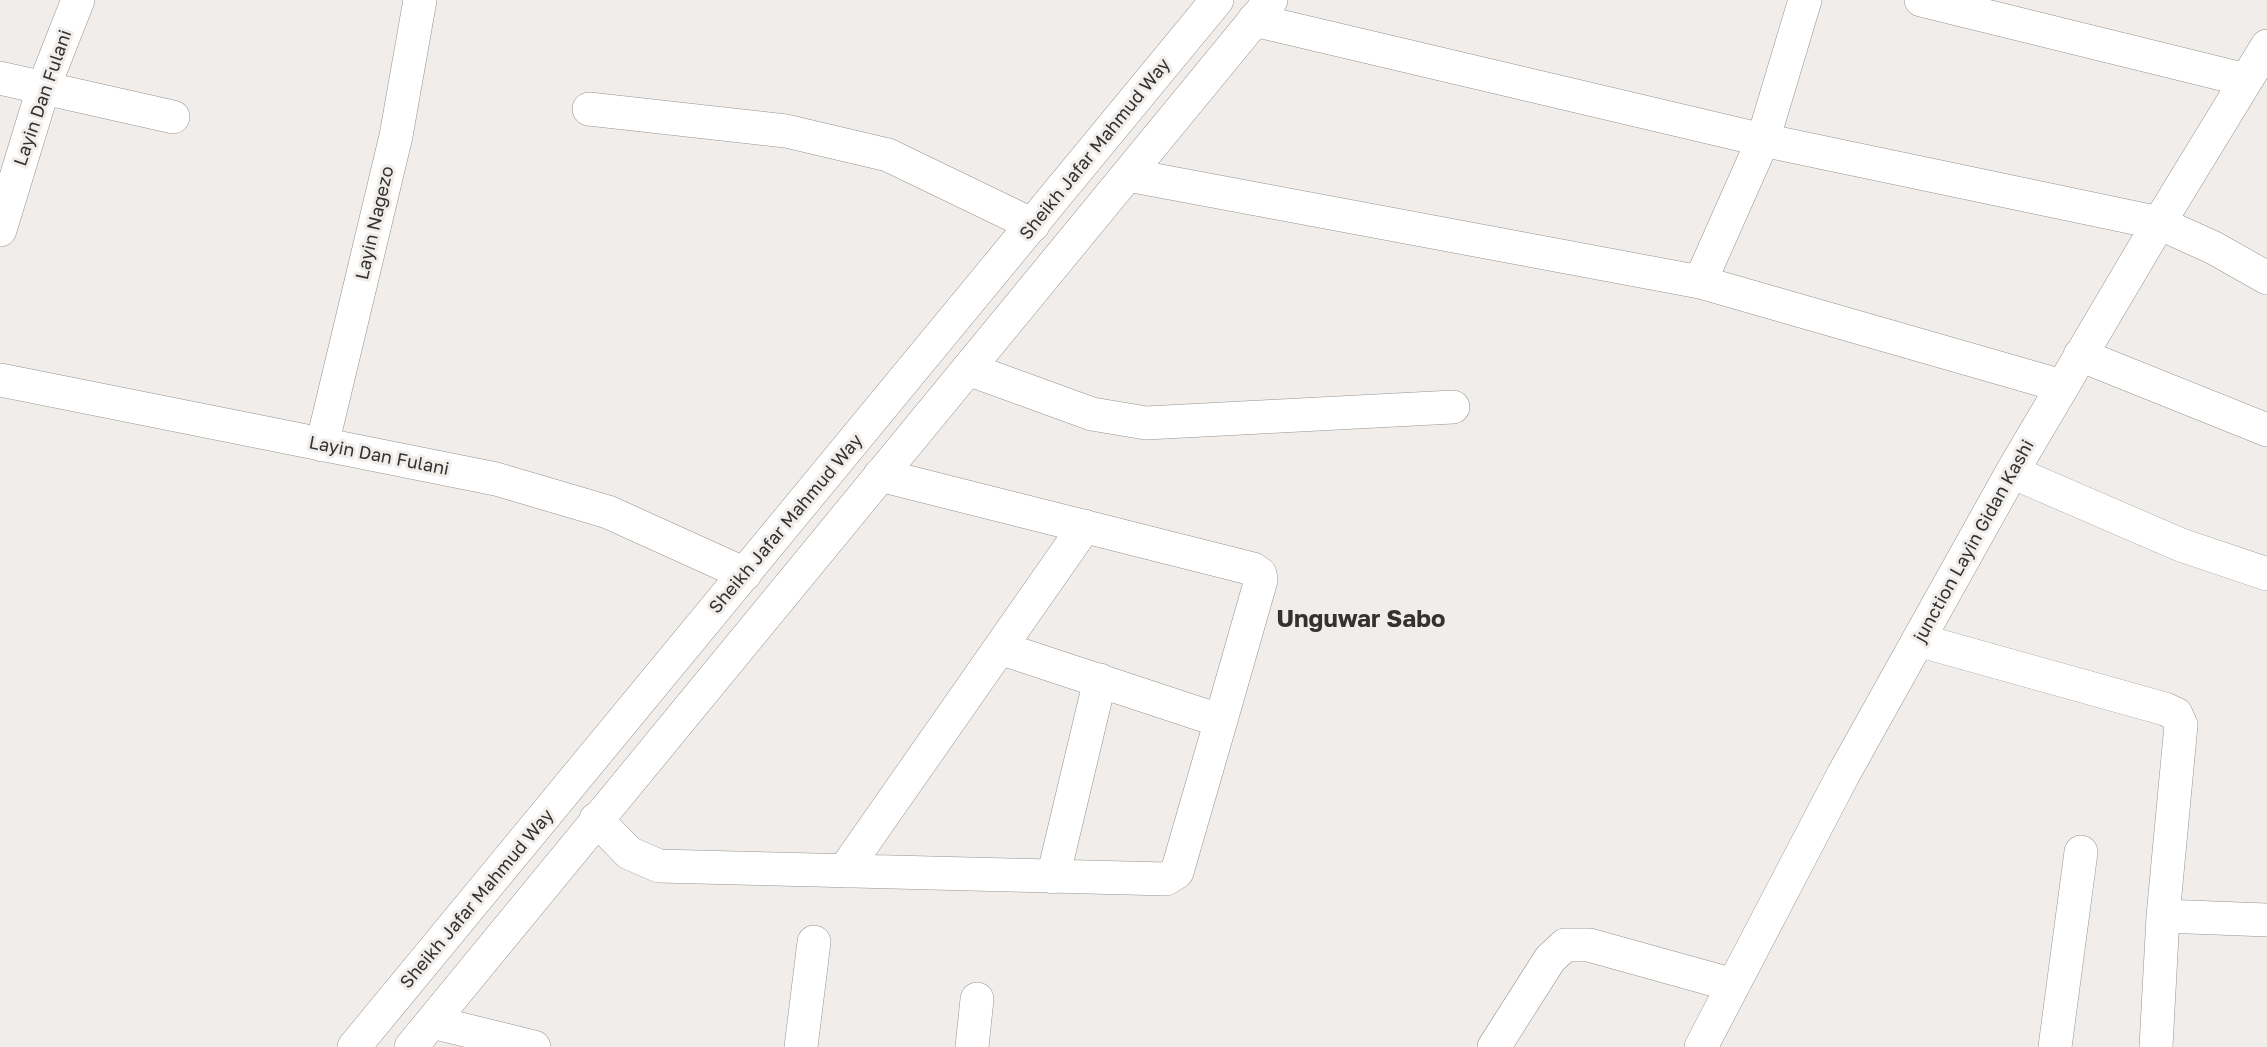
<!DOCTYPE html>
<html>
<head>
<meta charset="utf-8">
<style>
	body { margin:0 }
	canvas { display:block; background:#f0edea }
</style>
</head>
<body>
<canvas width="2267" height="1047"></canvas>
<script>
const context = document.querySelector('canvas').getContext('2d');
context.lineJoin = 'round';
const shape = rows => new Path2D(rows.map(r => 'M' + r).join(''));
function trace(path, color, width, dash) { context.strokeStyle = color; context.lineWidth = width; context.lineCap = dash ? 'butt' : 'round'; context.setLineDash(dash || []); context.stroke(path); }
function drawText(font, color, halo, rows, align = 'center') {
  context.font = font + ' "Golos Text",sans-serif'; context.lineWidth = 6; context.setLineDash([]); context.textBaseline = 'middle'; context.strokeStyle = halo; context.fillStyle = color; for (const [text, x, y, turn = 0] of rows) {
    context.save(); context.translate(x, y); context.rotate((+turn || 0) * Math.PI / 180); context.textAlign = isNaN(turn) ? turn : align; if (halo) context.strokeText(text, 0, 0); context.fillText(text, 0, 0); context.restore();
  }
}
const minor = shape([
	[1921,0,2246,80],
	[1254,20,1763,140,2159,223,2214,248,2267,278],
	[0,78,173,117],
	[589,109,786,131,888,155,1033,225],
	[1128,175,1700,282,2062,386],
	[0,230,43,89,78,0],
	[1700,282,1763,140,1805,0],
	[2080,355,2267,430],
	[968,369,1092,414,1146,423,1453,407],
	[0,380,496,479,608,512,745,574],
	[322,445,396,136,420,0],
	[2012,472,2181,545,2267,574],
	[880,475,1253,569,1260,574,1261,580,1221,720,1203,715,1000,648],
	[1918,640,2165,709,2176,714,2181,725,2163,916,2156,1047],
	[596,819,629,853,659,866,1166,879,1177,872,1221,720],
	[844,871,1085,526],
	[1053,877,1100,680],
	[2163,916,2267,920],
	[432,1022,534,1047],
	[801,1047,814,942],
	[972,1047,977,999],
	[1494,1047,1550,959,1565,945,1589,945,1733,985],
	[1701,1047,1843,775,2012,472,2159,223,2267,46],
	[2055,1047,2081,852]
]);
const major = shape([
	[354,1047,1217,0],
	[411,1047,1271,0]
]);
trace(minor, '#969491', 34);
trace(major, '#969491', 34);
trace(minor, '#fff', 33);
trace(major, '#fff', 33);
drawText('18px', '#333230', '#f0edea', [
	["Layin Dan Fulani",43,98,-71],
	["Sheikh Jafar Mahmud Way",1095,149,-51],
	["Layin Nagezo",375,223,-77],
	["Layin Dan Fulani",379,456,11],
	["Sheikh Jafar Mahmud Way",786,524,-50],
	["junction Layin Gidan Kashi",1974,541,-61],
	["Sheikh Jafar Mahmud Way",477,899,-50]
]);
drawText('bold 24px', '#333230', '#f0edea', [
	["Unguwar Sabo",1361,619]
]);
</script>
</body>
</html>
